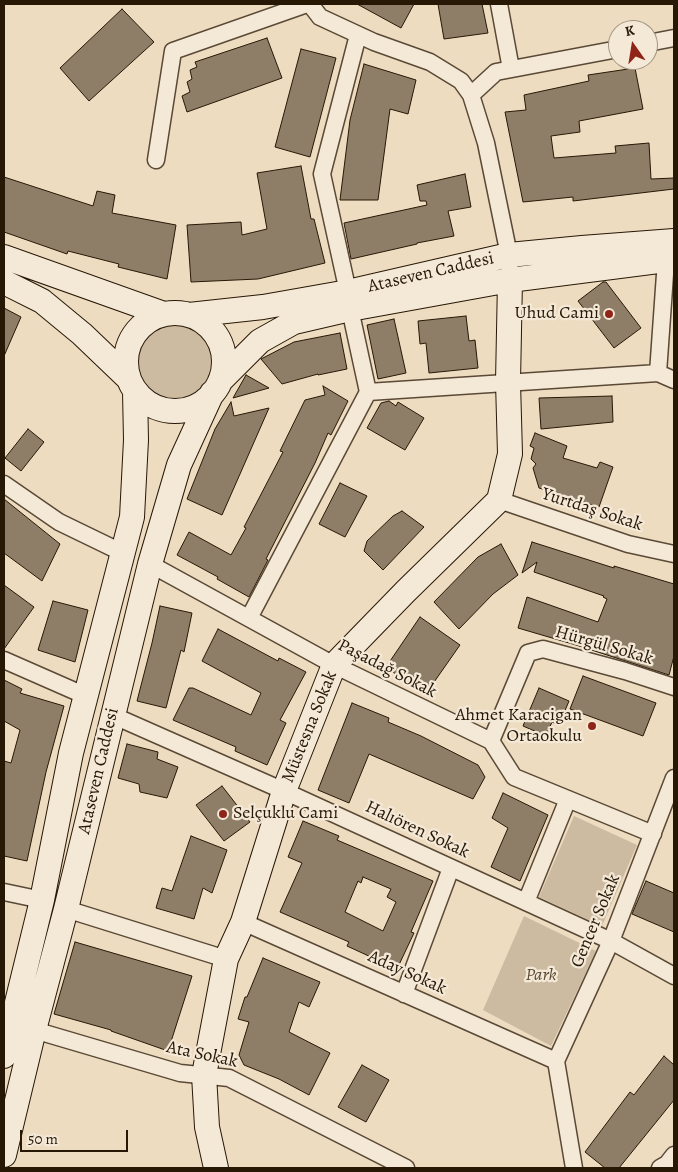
<!DOCTYPE html>
<html>
<head>
<meta charset="utf-8">
<style>
	body { margin:0 }
	#map { position:relative; width:678px; height:1172px; overflow:hidden; background:#eedcc1; font-family:Alegreya,serif }
	canvas { display:block }
	.frame { position:absolute; inset:0; border:5px solid #271806; pointer-events:none }
	.north { position:absolute; left:608px; top:20px; width:50px; height:50px; box-sizing:border-box; background:#f4e8d7; border:1px solid #a29583; border-radius:50%; rotate:347deg; font-size:14px; font-weight:700; line-height:20px; text-align:center; color:#271806 }
	.north::after { content:''; display:block; margin:auto; width:18px; height:22px; background:#8f2418; clip-path:polygon(50% 0,100% 100%,50% 72%,0 100%) }
	.scale { position:absolute; left:20px; top:1130px; width:108px; height:22px; box-sizing:border-box; border:2px solid #271806; border-top:0; padding-left:6px; font-size:15px; line-height:18px; white-space:nowrap; color:#271806; -webkit-text-stroke:4px #f4e8d7; paint-order:stroke }
</style>
</head>
<body>
<div id="map">
<canvas width="678" height="1172"></canvas>
<div class="frame"></div>
<div class="north">K</div>
<div class="scale">50 m</div>
</div>
<script>
const context = document.querySelector('canvas').getContext('2d');
context.lineJoin = 'round';
function fill(path, color) { context.fillStyle = color; context.fill(path, 'evenodd'); }
const shape = rows => new Path2D(rows.map(r => 'M' + r).join(''));
function trace(path, color, width, dash) { context.strokeStyle = color; context.lineWidth = width; context.lineCap = dash ? 'butt' : 'round'; context.setLineDash(dash || []); context.stroke(path); }
function drawText(font, color, halo, rows, align = 'center') {
  context.font = font + ' Alegreya,serif'; context.lineWidth = 4.5; context.setLineDash([]); context.textBaseline = 'middle'; context.strokeStyle = halo; context.fillStyle = color; for (const [text, x, y, turn = 0] of rows) {
    context.save(); context.translate(x, y); context.rotate((+turn || 0) * Math.PI / 180); context.textAlign = isNaN(turn) ? turn : align; if (halo) context.strokeText(text, 0, 0); context.fillText(text, 0, 0); context.restore();
  }
}
fill(shape([
	'137 362a37 37 0 1 1 74 0a37 37 0 1 1-74 0Z',
	[574,816,637,845,602,926,539,897],
	[524,916,596,951,551,1046,483,1010]
]), '#ccbba1');
const building = shape([
	[357,4,414,4,401,28,357,4],
	[438,4,482,4,488,33,444,39,438,4],
	[122,9,154,42,89,101,60,68,122,9],
	[267,38,282,78,187,112,182,96,190,92,187,82,192,79,190,70,197,67,195,62,267,38],
	[301,49,336,58,310,157,275,147,301,49],
	[364,64,416,80,408,114,390,109,378,200,340,200,350,120,364,64],
	[635,68,643,109,579,121,580,132,551,136,554,158,616,153,615,146,649,143,651,179,674,178,674,189,573,201,573,197,523,202,505,112,526,110,524,95,589,81,588,75,635,68],
	[301,166,311,219,314,219,325,263,258,279,191,282,187,225,241,222,242,235,267,229,257,173,301,166],
	[465,174,471,207,448,211,454,236,417,243,417,244,351,259,344,223,427,205,426,201,420,201,417,185,465,174],
	[4,177,93,206,97,191,115,195,112,213,176,225,167,279,118,267,119,264,68,251,67,254,4,232,4,177],
	[603,282,606,282,641,328,614,348,578,301,603,282],
	[4,308,21,317,4,356,4,308],
	[466,316,469,341,475,340,478,368,429,373,426,343,420,344,418,321,466,316],
	[394,319,406,373,378,379,367,325,394,319],
	[340,333,347,369,318,375,318,374,282,384,261,359,294,342,340,333],
	[246,375,269,388,233,398,246,375],
	[323,386,348,401,331,435,328,433,315,463,266,559,268,560,249,597,217,579,218,577,177,555,189,532,231,555,246,528,244,527,283,452,280,451,305,400,325,395,323,386],
	[612,396,613,422,541,429,539,398,612,396],
	[389,401,396,406,398,402,424,418,405,450,367,428,381,403,389,401],
	[231,402,234,416,269,408,222,515,187,499,215,429,231,402],
	[28,429,44,442,21,471,5,458,28,429],
	[535,433,567,446,563,458,597,468,600,462,613,467,599,507,539,488,533,468,536,464,531,459,534,448,530,446,535,433],
	[340,483,367,496,345,537,319,524,340,483],
	[4,499,60,544,42,581,4,553,4,499],
	[402,511,424,527,383,570,364,551,367,541,393,516,402,511],
	[532,542,614,568,614,566,674,584,674,656,669,675,576,645,518,628,527,597,598,622,607,599,603,597,604,596,534,572,537,562,522,573,532,542],
	[501,544,518,575,493,594,459,629,434,602,478,557,501,544],
	[4,585,34,607,4,649,4,585],
	[53,601,88,610,75,662,38,650,53,601],
	[160,606,192,613,184,652,181,650,166,708,137,701,152,643,160,606],
	[420,617,460,645,425,695,386,667,420,617],
	[218,629,278,661,279,658,306,672,280,720,286,723,267,765,235,751,236,747,173,720,189,688,193,688,251,715,261,693,202,661,218,629],
	[583,676,656,703,643,736,570,709,583,676],
	[4,680,22,689,20,693,64,706,46,772,27,861,4,856,4,761,11,763,20,730,4,721,4,680],
	[539,688,569,701,559,725,552,722,546,736,523,726,539,688],
	[352,703,389,718,388,722,421,736,478,765,485,777,473,799,369,754,349,803,318,790,352,703],
	[127,744,158,752,157,759,178,767,167,798,140,792,139,784,118,778,127,744],
	[222,786,250,822,224,841,196,805,222,786],
	[503,793,548,815,520,881,491,867,508,828,492,818,503,793],
	[303,821,339,836,337,840,433,881,411,932,414,933,397,969,347,946,349,942,280,912,302,863,288,857,303,821],
	[363,877,391,889,387,897,396,902,383,931,345,912,358,881,361,883,363,877],
	[191,836,227,850,212,893,203,888,194,919,156,908,162,888,172,891,191,836],
	[646,881,674,893,674,932,632,914,646,881],
	[75,942,192,976,168,1051,111,1031,111,1030,54,1014,75,942],
	[263,958,320,982,309,1007,299,1002,289,1032,330,1053,309,1095,279,1079,244,1065,239,1055,249,1022,238,1019,245,997,247,997,263,958],
	[664,1056,674,1065,674,1100,619,1168,605,1168,585,1152,630,1092,634,1095,664,1056],
	[362,1065,389,1080,366,1122,338,1107,362,1065]
]);
fill(building, '#8e7e67');
trace(building, '#271806', 1);
const street = shape([
	[310,4,320,17,374,42,430,62,461,81,471,95,486,143,509,255,510,280],
	[499,4,511,69],
	[648,43,674,38],
	[471,95,496,72,618,49],
	[156,160,173,51,307,4],
	[348,292,322,174,358,35],
	[350,309,368,392],
	[658,373,666,260],
	[4,484,59,522,123,553],
	[499,500,628,544,674,554],
	[150,564,334,665,491,741,514,777,653,834],
	[249,618,368,392,658,373,674,380],
	[4,660,86,696],
	[112,715,284,791,611,941,674,976],
	[491,741,528,653,543,649,625,671,674,687],
	[4,892,42,900],
	[526,902,568,799],
	[66,909,226,959],
	[243,922,556,1061],
	[404,994,451,868],
	[34,1030,180,1073,229,1078,406,1168],
	[574,1168,556,1061,611,941,674,778],
	[660,1168,667,1164,674,1155]
]);
const secondary = shape([
	[4,257,164,314],
	[4,282,42,301,82,334,128,378],
	'126 362a49 49 0 1 1 98 0a49 49 0 1 1-98 0Z',
	[189,315,263,307,348,292,509,255,582,248,674,241],
	[220,381,260,341,294,322,350,309,510,280,674,259],
	[4,1056,42,900,71,753,132,517,136,440,135,391],
	[4,1155,34,1030,66,909,150,564,179,465,212,393],
	[216,1168,207,1127,204,1075,226,959,243,922,284,791,334,665,406,591,499,500,510,454,508,382,510,280]
]);
trace(street, '#594935', 19);
trace(secondary, '#271806', 26);
trace(street, '#f4e8d7', 16);
trace(secondary, '#f4e8d7', 24);
for (const [x, y, r, color] of [
	[609,314,5,"#8f2418"],
	[592,726,5,"#8f2418"],
	[223,814,5,"#8f2418"]
]) { const dot = new Path2D(); dot.arc(x, y, r, 0, 2 * Math.PI); context.fillStyle = color; context.fill(dot); trace(dot, '#f4e8d7', 2); }
drawText('18px', '#271806', '#f4e8d7', [
	["Ataseven Caddesi",431,273,-13],
	["Yurtdaş Sokak",592,510,18],
	["Hürgül Sokak",604,646,16],
	["Paşadağ Sokak",387,669,27],
	["Müstesna Sokak",310,727,-68],
	["Ataseven Caddesi",99,771,-77],
	["Halıören Sokak",417,830,25],
	["Gencer Sokak",596,921,-67],
	["Aday Sokak",407,973,24],
	["Ata Sokak",202,1055,12]
]);
drawText('18px', '#271806', '#f4e8d7', [
	["Uhud Cami",599,314],
	["Ahmet Karacigan",582,716],
	["Ortaokulu",582,737],
	["Selçuklu Cami",233,814,"left"]
], 'right');
drawText('italic 18px', '#594934', '#f4e8d7', [
	["Park",541,976]
]);
</script>
</body>
</html>
